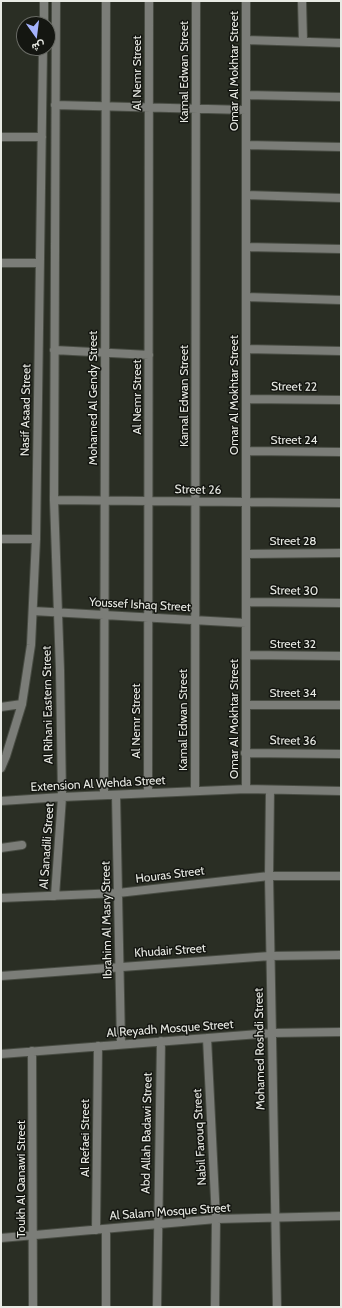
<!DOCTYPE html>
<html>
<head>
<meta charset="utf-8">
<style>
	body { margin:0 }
	#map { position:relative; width:342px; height:1308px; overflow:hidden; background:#2a2e24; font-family:Cabin,Vazirmatn,sans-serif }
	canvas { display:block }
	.frame { position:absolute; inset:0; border:2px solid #e8eae4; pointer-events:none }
	.north { position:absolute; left:16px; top:16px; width:40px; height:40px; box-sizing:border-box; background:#141611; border:1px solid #696b65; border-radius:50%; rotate:166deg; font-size:11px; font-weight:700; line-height:16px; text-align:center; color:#e8eae4 }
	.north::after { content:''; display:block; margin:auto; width:14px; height:18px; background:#a4b2fc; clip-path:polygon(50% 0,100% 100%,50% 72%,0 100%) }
</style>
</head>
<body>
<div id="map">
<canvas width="342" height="1308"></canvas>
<div class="frame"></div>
<div class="north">ش</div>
</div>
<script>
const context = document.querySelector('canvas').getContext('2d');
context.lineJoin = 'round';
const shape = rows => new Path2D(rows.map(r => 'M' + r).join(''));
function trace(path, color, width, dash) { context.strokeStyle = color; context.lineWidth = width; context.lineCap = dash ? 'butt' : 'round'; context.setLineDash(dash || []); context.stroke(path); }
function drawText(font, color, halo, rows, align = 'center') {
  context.font = font + ' Cabin,sans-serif'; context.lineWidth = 3; context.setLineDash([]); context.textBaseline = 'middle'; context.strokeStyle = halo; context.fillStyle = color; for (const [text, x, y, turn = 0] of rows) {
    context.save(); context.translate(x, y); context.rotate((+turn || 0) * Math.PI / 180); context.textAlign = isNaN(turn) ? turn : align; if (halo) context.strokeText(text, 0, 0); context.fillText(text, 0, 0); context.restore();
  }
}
const street = shape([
	[302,1,303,41],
	[44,24,44,1],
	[246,40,341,43],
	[246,95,341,97],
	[55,105,246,110],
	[1,137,42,137],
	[246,145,341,147],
	[246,195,341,198],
	[246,247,341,249],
	[1,263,40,263],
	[246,297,341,300],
	[246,349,341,351],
	[54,350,149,355],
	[246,399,341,400],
	[246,451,341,452],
	[54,500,341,503],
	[1,539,36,539],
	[246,554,341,553],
	[246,602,341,603],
	[33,611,246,623],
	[246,655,341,656],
	[246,705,341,705],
	[1,707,22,704],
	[245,753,341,754],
	[1,768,6,756,22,704,31,645,36,539,43,48],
	[246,789,246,1],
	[270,790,269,876,277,1307],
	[195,791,196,1],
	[148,793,149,1],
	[104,795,106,1],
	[116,795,121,1044],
	[1,801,62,797,246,789,341,791],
	[1,848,22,845],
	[55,896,62,797,60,670,54,500,56,1],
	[1,898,118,893,269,876,341,876],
	[1,976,270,956,341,955],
	[207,1038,216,1219,215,1307],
	[32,1051,33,1307],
	[1,1054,272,1033,341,1032],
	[96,1230,98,1046],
	[1,1238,216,1219,341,1216],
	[106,1307,106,1229],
	[157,1307,161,1041]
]);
trace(street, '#484c43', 10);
trace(street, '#7b7d78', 8);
drawText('12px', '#e8eae4', '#141611', [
	["Omar Al Mokhtar Street",234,71,-90],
	["Kamal Edwan Street",184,72,-90],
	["Al Nemr Street",137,73,-90],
	["Street 22",294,387,1],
	["Omar Al Mokhtar Street",234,395,-90],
	["Kamal Edwan Street",184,396,-90],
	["Al Nemr Street",137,397,-90],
	["Mohamed Al Gendy Street",93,398,-90],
	["Nasif Asaad Street",26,410,-89],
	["Street 24",294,440],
	["Street 26",198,490,1],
	["Street 28",293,541],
	["Street 30",294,591,1],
	["Youssef Ishaq Street",140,605,3],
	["Street 32",293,644],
	["Street 34",293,693],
	["Al Rihani Eastern Street",48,705,-91],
	["Omar Al Mokhtar Street",234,719,-90],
	["Kamal Edwan Street",183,720,-90],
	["Al Nemr Street",136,721,-90],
	["Street 36",293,741,1],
	["Extension Al Wehda Street",98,784,-3],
	["Al Sanadili Street",47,846,-86],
	["Houras Street",170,875,-7],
	["Ibrahim Al Masry Street",107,920,-91],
	["Khudair Street",170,951,-4],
	["Al Reyadh Mosque Street",170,1029,-4],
	["Mohamed Roshdi Street",260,1049,-91],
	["Abd Allah Badawi Street",147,1133,-89],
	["Nabil Farouq Street",200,1137,-93],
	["Al Refaei Street",85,1138,-90],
	["Toukh Al Qanawi Street",21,1179,-90],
	["Al Salam Mosque Street",170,1212,-4]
]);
</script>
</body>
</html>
